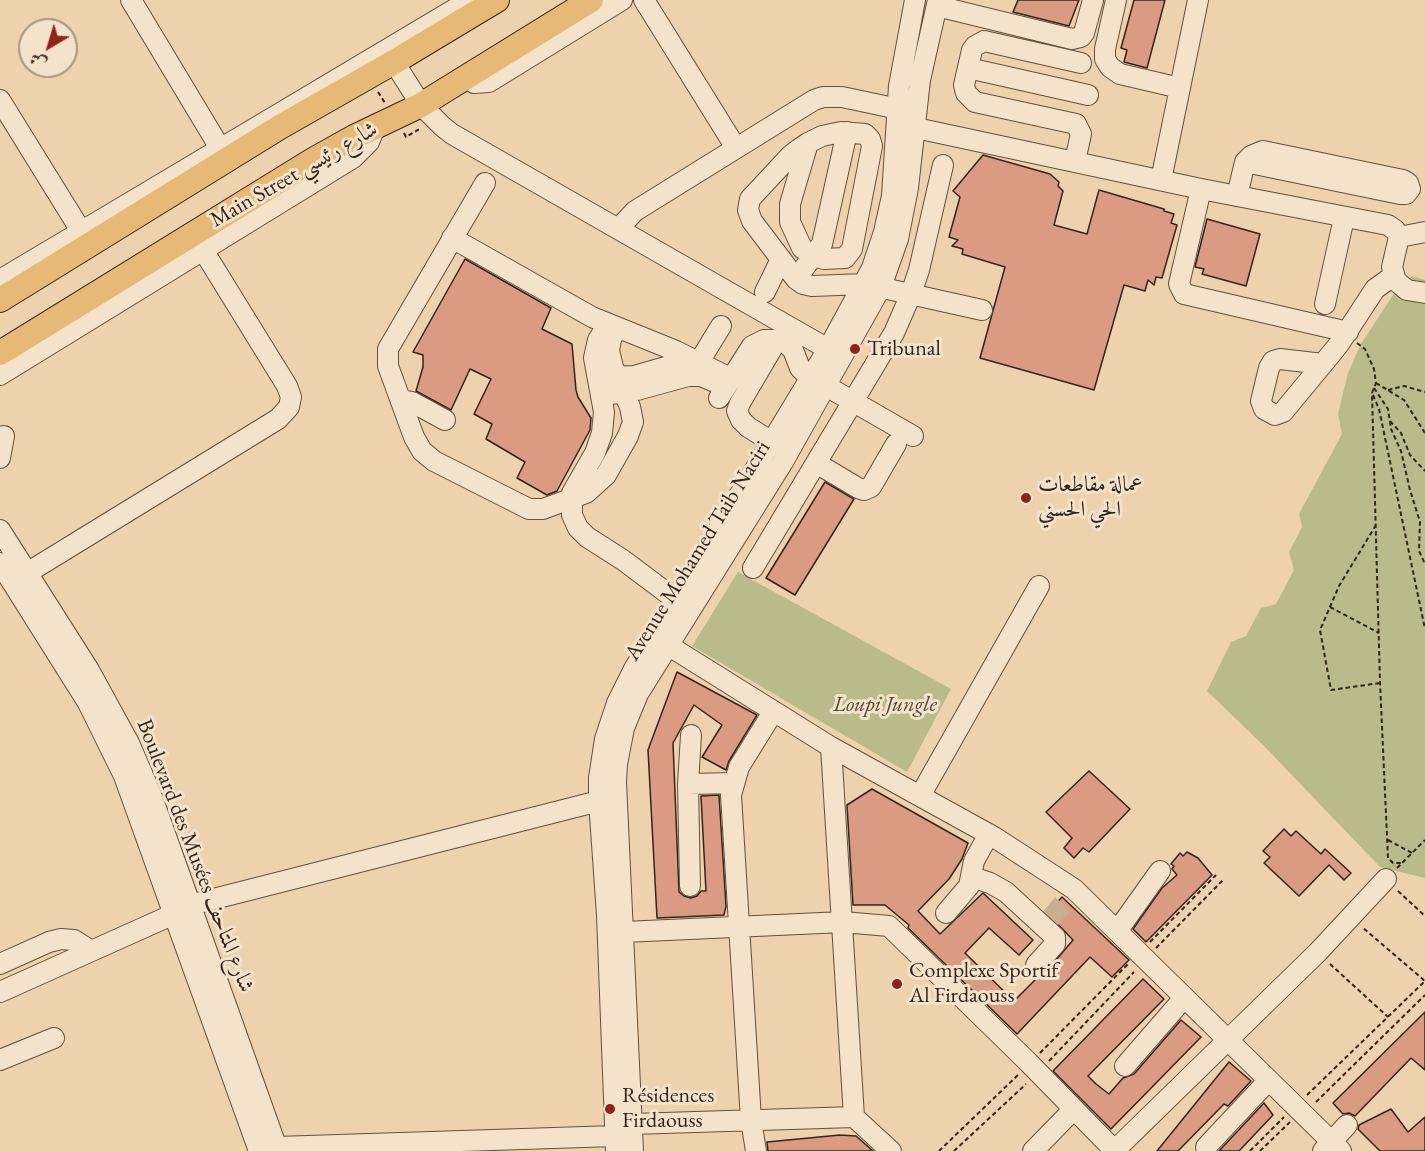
<!DOCTYPE html>
<html>
<head>
<meta charset="utf-8">
<style>
	body { margin:0 }
	#map { position:relative; width:1425px; height:1151px; overflow:hidden; background:#eed2ae; font-family:"EB Garamond",Amiri,serif }
	canvas { display:block }
	.north { position:absolute; left:18px; top:18px; width:60px; height:60px; box-sizing:border-box; background:#f4e2ca; border:2px solid #a79685; border-radius:50%; rotate:218deg; font-size:16px; font-weight:700; line-height:24px; text-align:center; color:#33241d }
	.north::after { content:''; display:block; margin:auto; width:21px; height:27px; background:#8f2418; clip-path:polygon(50% 0,100% 100%,50% 72%,0 100%) }
</style>
</head>
<body>
<div id="map">
<canvas width="1425" height="1151"></canvas>
<div class="north">ش</div>
</div>
<script>
const context = document.querySelector('canvas').getContext('2d');
context.lineJoin = 'round';
function fill(path, color) { context.fillStyle = color; context.fill(path, 'evenodd'); }
const shape = rows => new Path2D(rows.map(r => 'M' + r).join(''));
function trace(path, color, width, dash) { context.strokeStyle = color; context.lineWidth = width; context.lineCap = dash ? 'butt' : 'round'; context.setLineDash(dash || []); context.stroke(path); }
function drawText(font, color, halo, rows, align = 'center') {
  context.font = font + ' "EB Garamond",Amiri,serif'; context.lineWidth = 6; context.setLineDash([]); context.textBaseline = 'middle'; context.strokeStyle = halo; context.fillStyle = color; for (const [text, x, y, turn = 0] of rows) {
    context.save(); context.translate(x, y); context.rotate((+turn || 0) * Math.PI / 180); context.textAlign = isNaN(turn) ? turn : align; if (halo) context.strokeText(text, 0, 0); context.fillText(text, 0, 0); context.restore();
  }
}
fill(shape([
	[1412,276,1425,280,1425,878,1380,867,1264,746,1207,691,1231,642,1246,636,1261,608,1276,604,1294,570,1289,552,1302,527,1299,514,1342,434,1338,414,1348,373,1361,344,1393,295],
	[738,572,951,689,907,772,692,646]
]), '#b9bc8a');
const building = shape([
	[1018,0,1079,0,1069,26,1013,12,1018,0],
	[1134,0,1165,0,1147,68,1124,62,1127,50,1121,48,1134,0],
	[983,155,1050,174,1059,182,1058,186,1063,191,1054,225,1087,234,1099,190,1164,209,1164,211,1174,214,1171,223,1177,225,1162,278,1156,277,1154,285,1148,280,1145,291,1124,285,1094,390,980,358,1005,267,962,254,963,249,952,246,958,240,949,237,960,197,953,191,983,155],
	[1207,219,1260,234,1246,286,1202,274,1204,269,1195,267,1207,219],
	[465,259,551,308,542,329,572,344,576,390,578,397,591,418,590,430,557,491,547,495,517,478,525,462,486,439,492,424,474,414,491,379,470,369,451,410,416,391,423,367,423,355,413,352,465,259],
	[825,482,854,499,795,595,766,578,825,482],
	[677,672,757,715,729,761,726,770,702,757,722,725,694,705,673,743,679,892,684,896,691,898,697,896,701,891,706,891,701,796,719,795,726,906,724,915,657,918,648,750,677,672],
	[1089,771,1130,809,1089,852,1083,848,1074,858,1064,848,1072,838,1046,812,1089,771],
	[872,789,968,843,962,859,949,879,918,911,940,934,983,893,1033,940,1019,955,989,928,965,953,1014,1001,1038,977,1045,973,1073,940,1047,913,1062,897,1129,960,1112,977,1090,957,1017,1034,908,928,909,925,885,905,853,905,847,805,872,789],
	[1284,829,1291,836,1296,831,1321,854,1325,849,1351,873,1344,880,1329,865,1299,896,1264,863,1270,857,1263,851,1284,829],
	[1187,852,1198,858,1212,875,1146,942,1133,929,1162,888,1177,875,1172,869,1174,866,1171,864,1180,853,1183,856,1187,852],
	[1143,979,1164,999,1088,1076,1096,1084,1109,1094,1123,1078,1134,1074,1181,1020,1201,1037,1111,1129,1053,1071,1143,979],
	[1425,1012,1425,1070,1411,1058,1355,1116,1349,1113,1343,1114,1333,1103,1425,1012],
	[1229,1062,1251,1081,1228,1106,1224,1104,1178,1151,1157,1151,1229,1062],
	[1264,1103,1273,1115,1239,1151,1219,1151,1264,1103],
	[1391,1109,1408,1132,1425,1117,1425,1151,1380,1151,1358,1129,1359,1125,1391,1109],
	[840,1135,856,1136,873,1151,768,1151,767,1142,840,1135]
]);
fill(building, '#db9a82');
trace(building, '#33241d', 1.5);
trace(shape([
	[1050,919,1066,900]
]), '#c9af91', 20, [20, 10]);
const minor = shape([
	[131,0,220,148],
	[644,0,736,148],
	[1116,0,1105,49,1105,59,1110,67,1120,74,1180,88],
	[937,6,1072,39,1081,37,1084,33,1093,0],
	[394,62,421,105,442,126,452,134,828,349],
	[968,68,1088,95],
	[465,77,474,83,489,82,622,0],
	[0,100,81,231],
	[902,125,1201,189,1388,225,1395,230,1399,237,1392,267,1396,281,1407,290,1425,293],
	[808,143,790,204,790,222,802,248,813,256,824,259,845,258,852,249,872,146,870,139,865,134,841,132,822,136,808,143,799,149,790,156,750,199,748,210,752,221,796,279,803,284,812,286,865,284,982,310],
	[1075,161,1081,134,1076,124,975,102,966,93,964,85,972,50,975,46,984,41,1081,63],
	[1161,180,1198,0],
	[485,183,388,349,388,366,414,437,422,451,434,461,529,509,543,509,586,493,606,475,628,436,633,422,630,407,613,367,609,351,611,339,617,328],
	[1201,189,1179,284,1184,294,1348,332],
	[1237,196,1245,162,1251,156,1263,151,1403,180,1408,183,1410,189,1406,194,1400,194,1245,162],
	[618,229,635,211,814,100,823,97,842,97,908,111],
	[1399,237,1425,232],
	[452,238,592,317,676,351,730,378],
	[796,279,822,244,847,132],
	[0,280,470,0],
	[765,292,781,259],
	[1325,304,1344,218],
	[608,324,598,340,594,358,604,412,602,433,595,453,572,493,572,515,578,528,587,537,623,560,675,599],
	[699,362,721,326],
	[1323,364,1280,359,1273,361,1269,368,1261,401,1264,409,1275,415,1283,412,1331,354,1339,344,1375,289,1393,276],
	[0,375,353,158,369,142,375,127],
	[606,377,634,376,693,359],
	[612,394,637,390,688,376,701,376,720,384],
	[719,398,752,346,764,340,777,340,786,343,793,350,800,368,807,375,913,436],
	[401,400,412,402,445,420],
	[772,442,748,427,741,420,737,411,740,403,777,340],
	[0,458,4,436],
	[816,463,858,488,864,490,871,487,896,444],
	[0,530,89,670,129,743,151,794,278,1151],
	[0,563,88,703,124,776,259,1151],
	[753,568,894,333,911,294,919,270,943,165],
	[27,573,278,419,289,407,291,397,287,386,203,250],
	[658,639,831,747,994,837,1074,889,1341,1151],
	[831,747,854,1117,891,1151],
	[688,784,691,735],
	[920,796,1039,586],
	[972,877,990,883,1006,892,1055,937,1055,944,1036,965],
	[690,886,688,784,734,783],
	[190,905,599,801],
	[946,913,969,886,974,861,989,834],
	[1118,930,1160,871],
	[624,932,843,922,889,926,1029,1063,1115,1151],
	[0,964,49,942,61,939,74,940,91,951],
	[0,992,174,914],
	[0,1060,54,1038],
	[1125,1066,1184,998],
	[632,1124,854,1117],
	[277,1147,615,1136],
	[1206,1147,1268,1081],
	[616,1151,607,915,599,801,599,778,605,739,617,703,634,669,828,349,872,268,884,232,892,196,899,86,915,0],
	[633,1151,616,782,617,764,624,728,638,694,783,462,881,287,898,239,908,188,920,80,938,0],
	[756,1151,751,1120,731,795,739,767,773,712],
	[1033,1151,1074,1109],
	[1114,1151,1318,952,1386,879],
	[1323,1151,1347,1125]
]);
const major = shape([
	[0,300,280,127,394,62,497,0],
	[0,353,313,160,354,137,421,105,591,0]
]);
trace(minor, '#625041', 22);
trace(major, '#33241d', 26);
trace(shape([
	[378,92,385,103],
	[404,133,406,137,421,128],
	[1357,343,1365,349,1374,369,1376,383,1372,393,1380,683,1388,858,1393,863,1402,863],
	[1376,383,1404,400,1425,433],
	[1374,388,1388,409,1391,429,1401,451,1410,490,1420,522,1419,551,1425,564],
	[1388,390,1404,386,1425,392],
	[1373,395,1379,409,1425,629],
	[1390,421,1401,433,1410,455,1425,471],
	[1376,525,1339,586,1320,630,1331,690,1380,683],
	[1330,607,1379,633],
	[1388,840,1412,853],
	[1397,868,1425,840],
	[1398,891,1425,916],
	[1150,942,1216,875],
	[1156,948,1224,879],
	[1330,964,1388,1017],
	[1040,1053,1129,963],
	[1049,1061,1134,972],
	[1307,1095,1425,981,1362,927],
	[1316,1102,1425,995],
	[939,1151,1019,1074],
	[954,1151,1026,1084],
	[1250,1151,1284,1117],
	[1260,1151,1290,1122]
]), '#33241d', 2, [4.5, 3]);
trace(minor, '#f4e2ca', 20);
trace(major, '#e7b977', 24);
for (const [x, y, r, color] of [
	[855,349,6,"#8f2418"],
	[1026,498,6,"#8f2418"],
	[897,984,6,"#8f2418"],
	[610,1109,6,"#8f2418"]
]) { const dot = new Path2D(); dot.arc(x, y, r, 0, 2 * Math.PI); context.fillStyle = color; context.fill(dot); trace(dot, '#f4e2ca', 2); }
drawText('22px', '#33241d', '#f4e2ca', [
	["Main Street شارع رئيسي",294,175,-30],
	["Avenue Mohamed Taib Naciri",698,551,-58],
	["Boulevard des Musées شارع المتاحف",195,856,69]
]);
drawText('22px', '#33241d', '#f4e2ca', [
	["Tribunal",867,349],
	["عمالة مقاطعات",1038,485],
	["الحي الحسني",1038,510],
	["Complexe Sportif",909,971],
	["Al Firdaouss",909,996],
	["Résidences",622,1096],
	["Firdaouss",622,1121]
], 'left');
drawText('italic 22px', '#544a38', '#f4e2ca', [
	["Loupi Jungle",885,705]
]);
</script>
</body>
</html>
